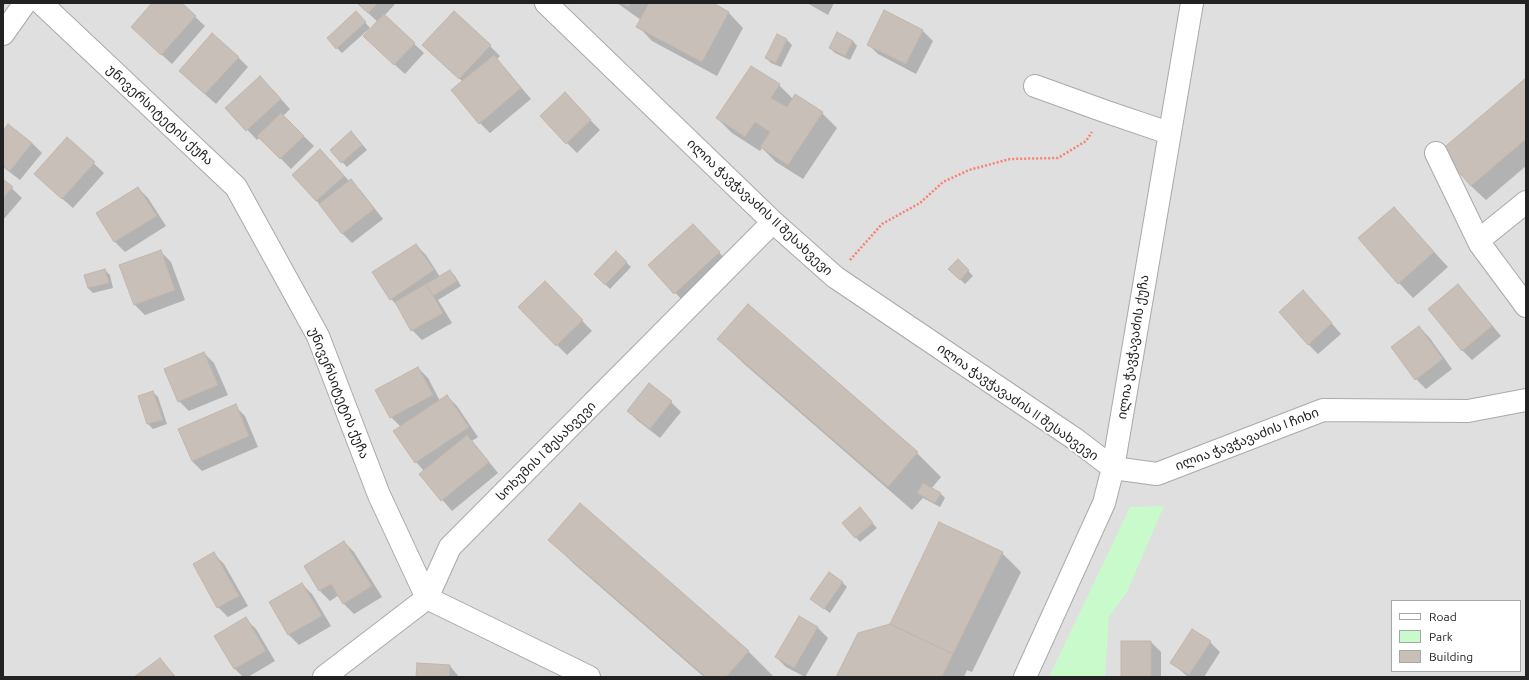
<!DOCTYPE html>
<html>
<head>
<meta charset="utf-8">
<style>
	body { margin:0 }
	#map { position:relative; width:1529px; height:680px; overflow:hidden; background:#f2efe9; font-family:Ubuntu,sans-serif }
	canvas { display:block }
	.frame { position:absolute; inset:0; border:4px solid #222; pointer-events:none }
	.legend { position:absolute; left:1391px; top:600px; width:130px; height:72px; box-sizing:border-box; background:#fff; border:1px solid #a7a7a7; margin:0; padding:5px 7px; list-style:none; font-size:12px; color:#222 }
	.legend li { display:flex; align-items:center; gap:8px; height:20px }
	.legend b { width:20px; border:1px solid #a7a7a7 }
</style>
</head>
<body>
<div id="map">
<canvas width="1529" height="680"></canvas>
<div class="frame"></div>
<ul class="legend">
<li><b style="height:5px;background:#fff"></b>Road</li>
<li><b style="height:11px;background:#c8facc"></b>Park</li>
<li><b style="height:11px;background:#c7bfb8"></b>Building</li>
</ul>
</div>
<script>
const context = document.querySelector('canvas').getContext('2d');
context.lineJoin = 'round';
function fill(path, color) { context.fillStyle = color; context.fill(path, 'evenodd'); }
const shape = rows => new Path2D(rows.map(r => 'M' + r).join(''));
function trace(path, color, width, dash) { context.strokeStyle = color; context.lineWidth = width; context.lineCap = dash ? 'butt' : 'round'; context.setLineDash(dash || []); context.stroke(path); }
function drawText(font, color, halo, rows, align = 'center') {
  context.font = font + ' Ubuntu,"Noto Sans Georgian",sans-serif'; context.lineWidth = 4; context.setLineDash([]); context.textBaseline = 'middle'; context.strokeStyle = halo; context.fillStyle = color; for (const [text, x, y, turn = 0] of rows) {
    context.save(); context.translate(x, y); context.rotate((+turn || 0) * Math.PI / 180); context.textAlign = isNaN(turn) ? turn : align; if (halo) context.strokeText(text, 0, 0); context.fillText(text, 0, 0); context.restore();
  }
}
fill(shape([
	[3,3,1526,3,1526,677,3,677],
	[1392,601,1520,601,1520,671,1392,671]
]), '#e0dfdf');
fill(shape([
	[1164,506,1127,592,1109,617,1105,677,1049,677,1130,507]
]), '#c8facc');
fill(shape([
	[153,3,180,3,205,26,172,64,142,37],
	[357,3,396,3,384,16,424,53,405,74,374,46,378,22],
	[617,3,710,3,729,13,743,28,717,76,652,41,638,26,641,20],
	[807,3,834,3,828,15],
	[884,12,923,31,933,41,916,74,878,54,868,44],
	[361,18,370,28,342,53,337,48],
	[777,36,787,40,792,45,781,67,771,63,766,58],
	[853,41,857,46,850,60,835,53,830,48],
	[490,46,500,56,497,59,531,99,490,133,480,123,463,82,434,55],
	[238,57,248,67,216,104,190,81],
	[1526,80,1526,166,1486,200,1471,186],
	[779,85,793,99,795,96,822,113,837,128,803,179,776,162,762,148,760,151,732,133,717,118],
	[270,87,290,109,283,116,314,146,291,169,260,137,257,140,227,108],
	[565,94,600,130,577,153,567,143],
	[3,132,32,143,42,153,20,180,3,167],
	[356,137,367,150,347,167,331,150],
	[67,138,104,173,73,208,45,184],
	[330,160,350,182,351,181,361,191,383,219,352,243,342,233,321,206,293,175],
	[3,180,22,198,3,220],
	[138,188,148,198,166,226,125,252,115,242,97,214],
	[1394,208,1448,267,1413,298,1399,283],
	[703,235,729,263,685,303,649,265],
	[416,245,426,255,440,277,450,271,455,276,461,286,438,300,452,323,422,340,412,330,398,306,391,299],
	[161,252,171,262,185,300,145,315,135,305,121,266],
	[616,253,631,267,610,289,595,274],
	[958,260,973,276,965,284,949,269],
	[105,270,110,275,113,288,93,293,88,288,85,276],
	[545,282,592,331,567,355,519,307],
	[1458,286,1468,296,1501,336,1472,360,1462,350],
	[1313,302,1341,334,1318,354,1308,344],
	[1419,327,1429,337,1452,369,1426,389,1416,379],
	[719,339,917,453,941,477,931,489,940,493,945,498,940,507,923,498,912,510,743,363],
	[204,353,214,363,228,395,189,411,179,401],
	[418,368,428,378,440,401,447,396,457,406,478,437,472,441,498,473,452,511,420,474,424,471,416,462,401,427,391,417],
	[153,392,158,397,167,424,153,429,148,424,139,397],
	[671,402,681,412,660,438,638,421,628,411],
	[235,406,245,416,258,447,202,471,192,461],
	[580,505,749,652,773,676,772,677,704,677,574,564,550,540],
	[864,514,877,528,860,542,843,523],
	[344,542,354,552,382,597,354,614,344,604,339,595,330,601,320,591,305,567],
	[1002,553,1021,572,972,672,967,670,964,677,838,677,891,625],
	[214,554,224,564,248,606,228,617,218,607,194,564],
	[842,582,847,587,830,613,811,599],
	[302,584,312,594,331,626,299,645,289,635,270,603],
	[799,617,818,628,828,638,805,677,786,667,776,657],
	[246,619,256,629,275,661,248,677,243,677,235,669,216,637],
	[1192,631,1210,642,1220,652,1204,677,1188,677,1172,663],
	[1151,642,1161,652,1161,677,1122,677],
	[160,659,176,677,136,677],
	[450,666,459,677,417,677]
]), '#0003');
const building = shape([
	[152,3,182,3,196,16,161,55,131,27,152,3],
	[357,3,378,3,368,13,357,3],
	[622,3,631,3,628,7,622,3],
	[649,3,713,3,729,12,702,62,636,27,649,3],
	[884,10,923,30,906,64,867,45,884,10],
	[356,11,366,22,336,49,327,38,356,11],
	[454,11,491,45,459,79,422,45,454,11],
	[384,14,415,43,394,65,363,36,384,14],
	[837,32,853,41,845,56,829,48,837,32],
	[212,33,239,57,205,94,179,71,212,33],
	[777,34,787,39,776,63,765,58,777,34],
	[494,55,521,88,479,124,451,90,494,55],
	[751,66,780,84,771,98,787,107,795,94,823,112,788,165,760,147,770,132,755,122,745,137,716,118,751,66],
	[260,76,281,99,246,131,225,108,260,76],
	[1526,78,1526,139,1471,186,1440,151,1526,78],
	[565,92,591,120,566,144,540,116,565,92],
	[281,113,304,136,280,159,257,136,281,113],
	[8,124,32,143,10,171,3,166,3,131,8,124],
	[351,131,362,145,341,163,330,150,351,131],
	[67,137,95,162,62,199,34,174,67,137],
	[320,149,344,176,316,201,292,175,320,149],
	[3,179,13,187,3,198,3,179],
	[351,179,374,209,342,234,319,204,351,179],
	[138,187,157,216,114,242,96,213,138,187],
	[1394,207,1434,252,1398,284,1358,238,1394,207],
	[693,224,720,252,674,294,648,265,693,224],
	[416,244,434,270,390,300,372,272,416,244],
	[161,250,175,290,134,305,119,265,161,250],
	[616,251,627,262,605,285,594,274,616,251],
	[958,259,969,270,960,280,948,269,958,259],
	[105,269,109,283,88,288,84,275,105,269],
	[450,270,457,281,433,296,426,284,450,270],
	[545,281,583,320,556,346,518,307,545,281],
	[426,284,443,313,411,331,395,302,426,284],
	[1458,284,1492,326,1462,351,1428,309,1458,284],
	[1303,290,1332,323,1308,345,1279,312,1303,290],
	[748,304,918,452,888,487,717,339,748,304],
	[1419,326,1443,359,1415,380,1391,347,1419,326],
	[204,352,218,385,178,402,164,369,204,352],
	[418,367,433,395,390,418,375,390,418,367],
	[649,383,672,401,650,429,627,411,649,383],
	[153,391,163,420,147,424,138,396,153,391],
	[447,395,469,427,415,463,393,431,447,395],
	[236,404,249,436,192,461,178,429,236,404],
	[467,435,489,462,441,501,419,474,467,435],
	[923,483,941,493,935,503,917,493,923,483],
	[580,503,749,651,726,677,706,677,548,540,580,503],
	[860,507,873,523,855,538,842,523,860,507],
	[939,522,1003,552,953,654,890,624,939,522],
	[344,541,372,586,343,604,331,584,319,591,304,566,344,541],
	[214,552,239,596,217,608,193,564,214,552],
	[829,572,843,582,824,609,810,599,829,572],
	[302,583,322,616,288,635,269,602,302,583],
	[799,616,818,627,794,668,775,657,799,616],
	[246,617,266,651,234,669,214,636,246,617],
	[890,624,953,654,942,677,836,677,858,633,890,624],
	[1192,629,1211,641,1189,675,1170,663,1192,629],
	[1121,641,1151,641,1151,677,1121,677,1121,641],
	[160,658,175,677,134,677,160,658],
	[417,663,450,665,449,677,416,677,417,663]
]);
fill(building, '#c7bfb8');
trace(building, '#c4b6ab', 1);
const minor = shape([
	[41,3,236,187,318,336,379,495,427,598,589,677],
	[546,3,773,222,835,277,1075,439,1113,468,1157,474,1323,410,1468,411,1526,400],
	[3,34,25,3],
	[1035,86,1107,112,1169,133],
	[1436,153,1480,244,1526,306],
	[1479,240,1526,202],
	[324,677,427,598,450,547,773,222],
	[1025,677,1104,503,1113,468,1192,3]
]);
trace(minor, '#a9a9a9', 24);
trace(shape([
	[850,260,882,224,920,203,943,182,969,170,1010,159,1058,158,1086,141,1092,132]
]), '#fa8072', 2.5, [2, 2]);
trace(minor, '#fff', 22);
drawText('13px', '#222', '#fff', [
	["უნივერსიტეტის ქუჩა",160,115,43],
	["ილია ჭავჭავაძის II შესახვევი",760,207,43],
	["ილია ჭავჭავაძის ქუჩა",1133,347,-81],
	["უნივერსიტეტის ქუჩა",339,393,68],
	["ილია ჭავჭავაძის II შესახვევი",1018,402,35],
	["ილია ჭავჭავაძის I ჩიხი",1247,439,-21],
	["სოხუმის I შესახვევი",546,451,-45]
]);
</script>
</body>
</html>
